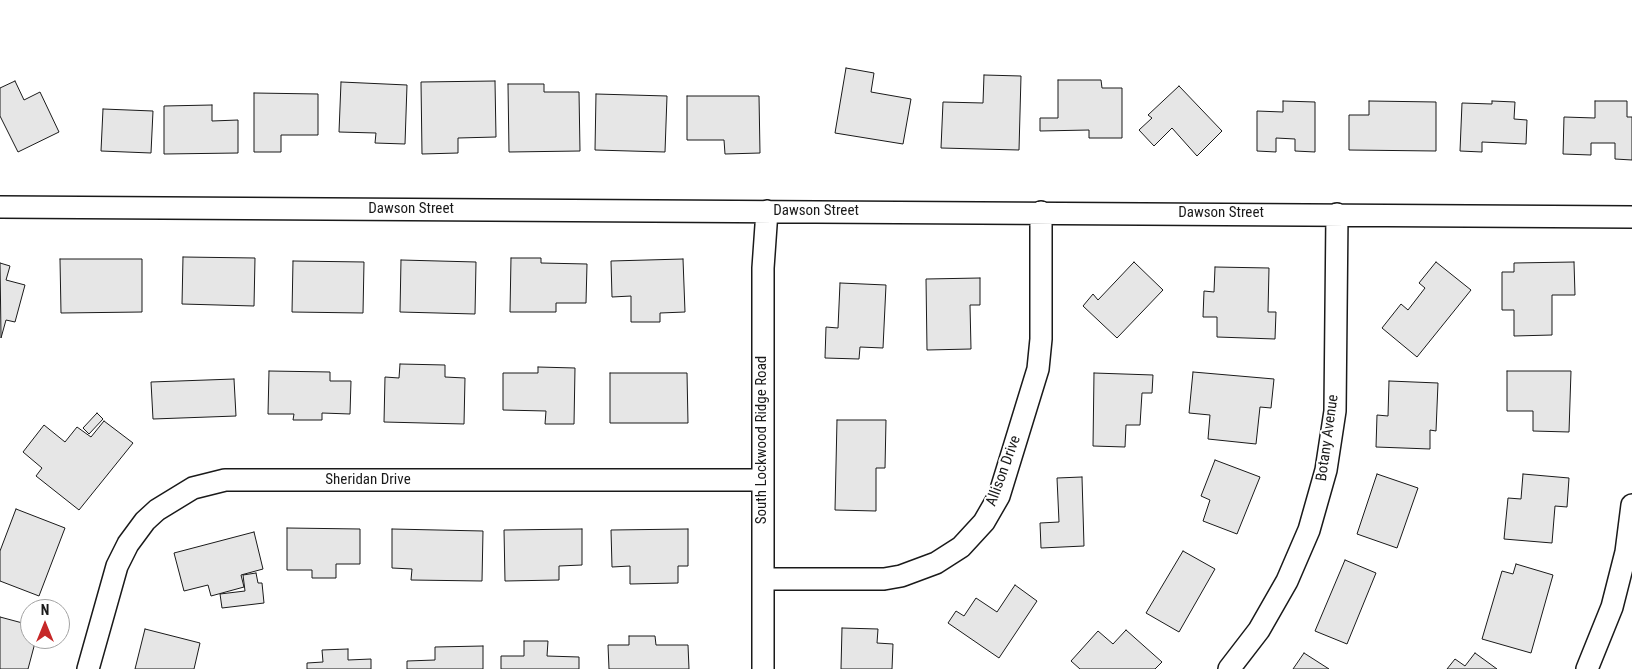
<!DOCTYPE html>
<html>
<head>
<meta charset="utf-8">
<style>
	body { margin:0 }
	#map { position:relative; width:1632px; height:669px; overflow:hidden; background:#fff; font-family:"Roboto Condensed",sans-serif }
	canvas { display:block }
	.north { position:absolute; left:20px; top:599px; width:50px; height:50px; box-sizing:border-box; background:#fff; border:1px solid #a3a3a3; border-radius:50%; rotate:0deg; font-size:14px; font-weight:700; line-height:20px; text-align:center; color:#1a1a1a }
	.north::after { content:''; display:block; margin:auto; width:18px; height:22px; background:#c62828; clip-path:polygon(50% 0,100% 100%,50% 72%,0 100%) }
</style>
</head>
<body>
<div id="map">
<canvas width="1632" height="669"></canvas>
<div class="north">N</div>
</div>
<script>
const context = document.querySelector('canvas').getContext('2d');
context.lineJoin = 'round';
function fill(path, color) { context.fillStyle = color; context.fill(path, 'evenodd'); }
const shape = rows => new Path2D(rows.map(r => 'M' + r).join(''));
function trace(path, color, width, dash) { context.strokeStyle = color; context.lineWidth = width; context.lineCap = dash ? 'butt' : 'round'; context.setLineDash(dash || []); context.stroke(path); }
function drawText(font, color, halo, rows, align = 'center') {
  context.font = font + ' "Roboto Condensed",sans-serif'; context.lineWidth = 4; context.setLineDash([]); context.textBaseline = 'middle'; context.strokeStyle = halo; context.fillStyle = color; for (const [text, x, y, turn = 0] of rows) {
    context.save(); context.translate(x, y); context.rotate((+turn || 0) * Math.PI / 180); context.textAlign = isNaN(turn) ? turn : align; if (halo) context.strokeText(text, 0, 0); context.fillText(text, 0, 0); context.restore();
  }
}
const building = shape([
	[846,68,874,73,871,92,911,99,903,144,835,133,846,68],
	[984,75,1021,76,1019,150,941,148,943,102,983,103,984,75],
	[1058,80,1101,80,1102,88,1122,88,1122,138,1089,138,1089,130,1040,131,1040,118,1058,118,1058,80],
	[15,81,24,100,40,92,59,132,18,152,0,116,0,88,15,81],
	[495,81,496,137,458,138,458,153,422,154,421,82,495,81],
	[341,82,407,85,405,144,375,143,376,133,339,132,341,82],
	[508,84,544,84,544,92,579,92,580,151,509,152,508,84],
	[1179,86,1222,131,1197,156,1172,128,1154,146,1139,130,1152,118,1148,115,1179,86],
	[254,93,318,94,318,135,281,135,281,152,254,152,254,93],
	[596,94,667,96,665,152,595,150,596,94],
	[687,96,759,96,760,153,725,154,724,140,687,140,687,96],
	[1283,101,1315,102,1315,152,1295,151,1295,139,1276,138,1276,152,1257,151,1257,111,1283,112,1283,101],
	[1369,101,1436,102,1436,151,1349,150,1349,115,1369,115,1369,101],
	[1492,101,1515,102,1514,119,1527,120,1526,144,1482,142,1482,152,1460,151,1462,103,1492,104,1492,101],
	[1595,101,1627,101,1627,117,1632,117,1632,160,1615,159,1615,143,1591,143,1591,155,1563,154,1564,117,1595,118,1595,101],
	[212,105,212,121,238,120,238,153,164,154,164,106,212,105],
	[103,109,153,111,151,153,101,151,103,109],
	[183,257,255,258,254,306,182,304,183,257],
	[511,258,541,258,541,263,587,264,586,303,556,303,556,312,510,312,511,258],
	[60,259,142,259,142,312,61,313,60,259],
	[683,259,685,312,660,313,660,322,631,322,631,296,612,297,611,261,683,259],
	[401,260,476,262,475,314,400,312,401,260],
	[293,261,364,262,363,313,292,312,293,261],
	[1134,262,1163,290,1117,338,1083,306,1093,294,1098,300,1134,262],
	[1436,262,1471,290,1417,357,1382,328,1401,304,1408,310,1425,288,1419,283,1436,262],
	[1574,262,1575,295,1552,295,1552,335,1514,336,1514,310,1502,310,1502,272,1514,272,1514,263,1574,262],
	[0,263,10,266,6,280,25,285,15,322,6,320,1,338,0,263],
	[1215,267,1269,268,1268,312,1276,312,1275,339,1217,337,1217,317,1203,317,1204,291,1214,292,1215,267],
	[980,278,980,305,970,305,971,349,927,350,926,279,980,278],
	[840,283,886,285,883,348,860,347,859,359,825,358,826,327,838,328,840,283],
	[400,364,445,365,445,377,465,378,464,424,384,422,385,377,399,378,400,364],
	[538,367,575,368,574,424,545,424,546,411,503,410,503,373,538,373,538,367],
	[269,371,330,372,330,381,351,381,350,414,322,413,322,420,293,420,294,414,268,414,269,371],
	[1507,371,1571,371,1569,432,1533,431,1533,411,1507,411,1507,371],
	[1193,372,1274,379,1271,408,1260,407,1256,444,1208,439,1210,415,1189,413,1193,372],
	[610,373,687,373,688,423,610,423,610,373],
	[1094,373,1153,375,1152,393,1142,393,1140,425,1126,425,1125,447,1093,446,1094,373],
	[234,379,236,416,153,419,151,382,234,379],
	[1389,381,1438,383,1436,431,1430,430,1430,449,1376,447,1377,415,1388,416,1389,381],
	[97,413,103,419,89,434,83,428,97,413],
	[837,420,886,420,885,468,876,468,876,511,835,510,837,420],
	[104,421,133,443,79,510,36,476,42,468,23,452,44,425,65,442,77,427,91,437,104,421],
	[1215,460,1260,477,1237,534,1203,521,1210,500,1201,496,1215,460],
	[1377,474,1418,488,1397,548,1357,534,1377,474],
	[1523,474,1569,478,1567,507,1555,506,1552,543,1504,539,1508,498,1521,499,1523,474],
	[1082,477,1084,546,1041,548,1040,523,1059,522,1057,478,1082,477],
	[16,509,65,528,39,596,0,581,0,551,16,509],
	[287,528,360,529,360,564,336,564,336,578,312,578,312,570,287,570,287,528],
	[392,529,483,531,482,581,411,580,412,569,392,568,392,529],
	[582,529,582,565,559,566,559,580,505,581,504,530,582,529],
	[688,529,688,566,678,566,678,583,630,584,630,566,612,567,611,530,688,529],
	[254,532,263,569,241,575,244,587,211,596,208,585,184,591,174,553,254,532],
	[1183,551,1215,569,1179,632,1146,613,1183,551],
	[1345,560,1376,573,1347,644,1315,631,1345,560],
	[1516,564,1553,575,1531,653,1482,639,1502,571,1513,574,1516,564],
	[256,573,258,583,262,583,264,603,222,608,220,594,245,591,243,575,256,573],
	[1015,585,1037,601,999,658,948,623,956,611,964,616,976,598,997,612,1015,585],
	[0,617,30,625,30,639,36,639,28,669,0,669,0,617],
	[842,628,878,629,877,643,893,644,892,669,841,669,842,628],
	[145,629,200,643,194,669,135,669,145,629],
	[1126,630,1162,662,1155,669,1080,669,1071,661,1098,631,1113,644,1126,630],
	[629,636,655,636,656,645,688,645,689,669,609,669,608,645,629,645,629,636],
	[524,641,548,641,547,656,579,657,579,669,501,669,501,656,524,656,524,641],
	[483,646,483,669,407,669,407,661,435,660,435,647,483,646],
	[348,649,348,660,371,659,371,669,307,669,307,663,323,662,322,650,348,649],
	[1304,653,1329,669,1293,669,1304,653],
	[1475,653,1497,669,1447,669,1455,659,1465,666,1475,653]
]);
fill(building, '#e6e6e6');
trace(building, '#1a1a1a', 1);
const street = shape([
	[0,207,1632,217],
	[763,579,884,579,901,576,936,563,961,547,984,522,999,496,1038,369,1041,339,1041,212],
	[88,669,117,566,128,544,145,521,157,510,193,488,225,480,761,480],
	[763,669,763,268,767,211],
	[1229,669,1259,630,1287,581,1309,530,1326,470,1335,411,1337,214],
	[1587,669,1612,607,1626,552,1632,505]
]);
trace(street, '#1a1a1a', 24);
trace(street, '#fff', 21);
drawText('15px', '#1a1a1a', '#fff', [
	["Dawson Street",411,209],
	["Dawson Street",816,211],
	["Dawson Street",1221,213],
	["Botany Avenue",1328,438,-82],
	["South Lockwood Ridge Road",762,440,-90],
	["Allison Drive",1004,471,-70],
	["Sheridan Drive",368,480]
]);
</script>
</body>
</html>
